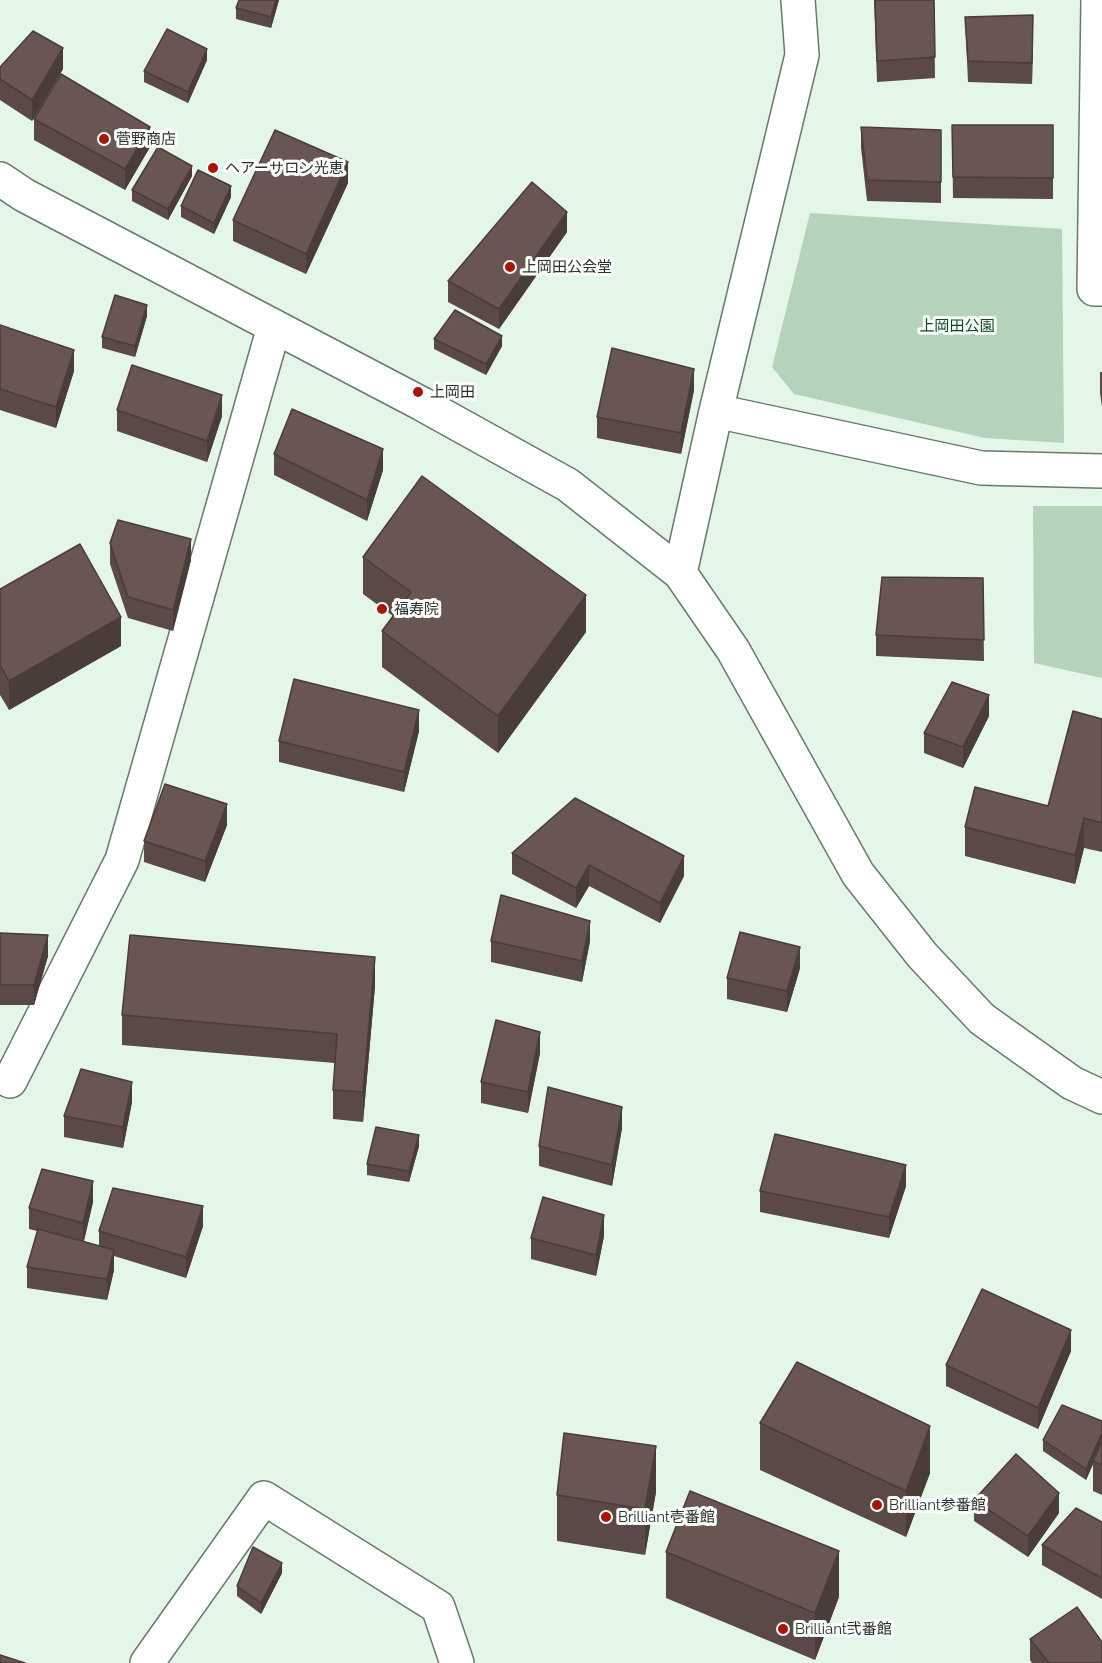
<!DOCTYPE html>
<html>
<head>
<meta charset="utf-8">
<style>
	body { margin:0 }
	canvas { display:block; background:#e4f6e7 }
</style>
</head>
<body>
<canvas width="1102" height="1663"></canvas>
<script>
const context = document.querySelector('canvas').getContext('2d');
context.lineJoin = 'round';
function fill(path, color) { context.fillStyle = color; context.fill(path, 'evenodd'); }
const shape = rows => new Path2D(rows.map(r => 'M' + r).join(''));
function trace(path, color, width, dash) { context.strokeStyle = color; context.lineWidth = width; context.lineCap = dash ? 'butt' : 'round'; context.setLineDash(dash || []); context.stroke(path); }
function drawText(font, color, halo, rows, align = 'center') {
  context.font = font + ' Raleway,"Noto Sans JP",sans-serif'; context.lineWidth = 6; context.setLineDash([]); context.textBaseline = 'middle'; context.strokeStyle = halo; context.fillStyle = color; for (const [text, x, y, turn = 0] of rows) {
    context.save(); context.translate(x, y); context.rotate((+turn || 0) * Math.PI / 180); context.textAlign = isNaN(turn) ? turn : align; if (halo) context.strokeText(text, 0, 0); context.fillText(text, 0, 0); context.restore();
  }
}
fill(shape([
	[810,213,1062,229,1064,443,985,438,794,394,772,367],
	[1033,506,1102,506,1102,678,1034,663]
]), '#b5d3bb');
const street = shape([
	[1098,0,1094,289,1102,289],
	[10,1081,122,860,274,327],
	[147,1663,264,1498,438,1607,457,1663]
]);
const secondary = shape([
	[0,179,24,195,422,404,568,485,680,573,733,650,858,874,922,955,982,1019,1072,1083,1102,1097],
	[716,411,981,468,1102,471],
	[680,573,716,411,802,55,798,0]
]);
trace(street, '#69796c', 36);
trace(secondary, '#69796c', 36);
trace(street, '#fff', 33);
trace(secondary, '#fff', 33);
fill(shape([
	[279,0,271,28,236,19,236,8],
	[874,0,934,0,935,78,877,82],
	[965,17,1033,36,1032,84,968,82],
	[207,60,188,103,144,82,144,71],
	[0,67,63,69,32,121,0,100],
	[34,119,150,147,125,190,34,140],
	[952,125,1053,125,1053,199,953,198],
	[861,127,941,130,941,203,867,201,861,148],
	[192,176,168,220,132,201,132,190],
	[348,183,306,274,233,241,233,220],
	[231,197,214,234,181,217,181,206],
	[567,232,499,329,448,302,448,281],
	[147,316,135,357,102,348,102,337],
	[0,325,74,371,56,428,0,410],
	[434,339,502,346,486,375,434,349],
	[1100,372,1102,372,1102,407,1100,393],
	[694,390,681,454,597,438,597,417],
	[117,410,222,416,207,462,117,431],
	[274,454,383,470,367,521,274,475],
	[110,543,191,560,173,631,128,618,110,564],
	[363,557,586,632,498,753,382,667,382,631,393,616,363,594],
	[983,578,984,661,876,656,876,635],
	[0,589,121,646,9,710,0,695],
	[989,716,963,768,924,753,924,733],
	[1102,719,1102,852,1084,848,1075,884,965,856,965,827,1048,806],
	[419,731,404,792,279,762,279,741],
	[227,825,205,882,144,862,144,841],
	[512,853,684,876,660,923,589,886,576,908,512,874],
	[0,933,48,956,34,1005,0,1005],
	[491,941,590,941,582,982,491,962],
	[800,968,787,1012,727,999,727,978],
	[375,986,363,1122,333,1119,333,1090,335,1063,122,1045,122,1015],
	[540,1053,528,1113,481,1103,481,1082],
	[132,1102,123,1148,64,1137,64,1116],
	[622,1128,612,1186,539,1166,539,1146],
	[419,1146,409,1182,367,1175,367,1164],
	[906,1186,889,1238,760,1212,760,1191],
	[93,1202,84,1241,99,1246,99,1231,203,1226,186,1278,114,1256,114,1270,107,1300,27,1288,27,1267,37,1231,29,1229,29,1208],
	[604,1236,596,1276,531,1259,531,1238],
	[1071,1351,1038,1429,946,1386,946,1365],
	[1102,1421,1102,1495,1093,1491,1093,1464,1086,1480,1043,1451,1043,1440],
	[760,1423,930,1473,906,1537,760,1470],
	[656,1492,645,1555,557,1541,557,1495],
	[974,1500,1059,1513,1028,1557,974,1521],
	[1102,1522,1102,1599,1042,1565,1042,1545],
	[666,1552,839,1597,815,1660,666,1598],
	[282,1573,261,1614,237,1596,237,1586],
	[1030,1639,1102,1663,1032,1663,1030,1660]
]), '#5a4946');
fill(shape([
	[276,0,279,0,271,28,271,17],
	[1033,15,1033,36,1032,84,1032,63],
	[63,48,63,69,32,121,32,100],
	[207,49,207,60,188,103,188,92],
	[150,127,150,147,125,190,125,169],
	[348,162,348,183,306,274,306,254],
	[192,166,192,176,168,220,168,209],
	[231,186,231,197,214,234,214,223],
	[567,212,567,232,499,329,499,309],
	[147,305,147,316,135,357,135,346],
	[502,336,502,346,486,375,486,364],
	[74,350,74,371,56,428,56,407],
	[694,369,694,390,681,454,681,433],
	[222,395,222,416,207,462,207,441],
	[383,449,383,470,367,521,367,500],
	[191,539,191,560,173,631,173,610],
	[586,595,586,632,498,753,498,716],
	[121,617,121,646,9,710,9,681],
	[989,695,989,716,963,768,963,747],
	[419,710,419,731,404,792,404,772],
	[227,804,227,825,205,882,205,861],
	[1084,818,1084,848,1075,884,1075,855],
	[684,856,684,876,660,923,660,903],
	[589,865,589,886,576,908,576,888],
	[590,921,590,941,582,982,582,961],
	[48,935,48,956,34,1005,34,985],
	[800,947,800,968,787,1012,787,991],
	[375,957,375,986,363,1122,363,1092],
	[540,1032,540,1053,528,1113,528,1092],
	[132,1082,132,1102,123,1148,123,1127],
	[622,1107,622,1128,612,1186,612,1165],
	[419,1135,419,1146,409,1182,409,1171],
	[906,1165,906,1186,889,1238,889,1217],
	[93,1181,93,1202,83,1244,83,1223],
	[203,1206,203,1226,186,1278,186,1257],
	[604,1215,604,1236,596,1276,596,1255],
	[114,1250,114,1270,107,1300,107,1279],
	[1071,1330,1071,1351,1038,1429,1038,1408],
	[930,1426,930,1473,906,1537,906,1491],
	[1102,1433,1102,1443,1093,1461,1093,1464,1086,1480,1086,1469],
	[656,1446,656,1492,645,1555,645,1509],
	[1059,1493,1059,1513,1028,1557,1028,1536],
	[839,1551,839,1597,815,1660,815,1613],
	[282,1563,282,1573,261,1614,261,1603]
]), '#4a3c39');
const building = shape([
	[239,0,276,0,271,17,236,8,239,0],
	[875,0,934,0,935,57,877,61,875,0],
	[1033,15,1032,63,968,61,965,17,1033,15],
	[167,29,207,49,188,92,144,71,167,29],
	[33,31,63,48,32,100,0,79,0,67,33,31],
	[61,74,150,127,125,169,34,119,61,74],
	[952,125,1053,125,1053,178,953,177,952,125],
	[861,127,941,130,941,182,867,180,861,127],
	[275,130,348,162,306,254,233,220,275,130],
	[158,147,192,166,168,209,132,190,158,147],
	[198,170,231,186,214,223,181,206,198,170],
	[532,182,567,212,499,309,448,281,532,182],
	[115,295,147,305,135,346,102,337,115,295],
	[455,310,502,336,486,364,434,339,455,310],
	[0,325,74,350,56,407,0,389,0,325],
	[612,348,694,369,681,433,597,417,612,348],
	[132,365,222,395,207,441,117,410,132,365],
	[292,409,383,449,367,500,274,454,292,409],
	[422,476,586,595,498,716,382,631,411,592,363,557,422,476],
	[118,520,191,539,173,610,128,597,110,543,118,520],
	[80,544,121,617,9,681,0,665,0,589,80,544],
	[882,577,983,578,984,640,876,635,882,577],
	[294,679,419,710,404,772,279,741,294,679],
	[952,682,989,695,963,747,924,733,952,682],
	[1073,711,1102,719,1102,823,1084,818,1075,855,965,827,975,787,1048,806,1073,711],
	[165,784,227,804,205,861,144,841,165,784],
	[575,798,684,856,660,903,589,865,576,888,512,853,575,798],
	[501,895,590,921,582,961,491,941,501,895],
	[740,932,800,947,787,991,727,978,740,932],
	[0,933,48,935,34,985,0,985,0,933],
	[130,935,375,957,363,1092,333,1090,337,1034,122,1015,130,935],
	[496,1020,540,1032,528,1092,481,1082,496,1020],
	[81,1069,132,1082,123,1127,64,1116,81,1069],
	[548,1087,622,1107,612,1165,539,1146,548,1087],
	[376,1127,419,1135,409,1171,367,1164,376,1127],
	[775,1134,906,1165,889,1217,760,1191,775,1134],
	[42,1169,93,1181,83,1223,29,1208,42,1169],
	[113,1188,203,1206,186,1257,99,1231,113,1188],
	[543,1197,604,1215,596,1255,531,1238,543,1197],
	[38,1229,114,1250,107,1279,27,1267,38,1229],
	[982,1289,1071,1330,1038,1408,946,1365,982,1289],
	[797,1362,930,1426,906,1491,760,1423,797,1362],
	[1062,1405,1102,1421,1102,1433,1086,1469,1043,1440,1062,1405],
	[564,1433,656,1446,645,1509,557,1495,564,1433],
	[1102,1441,1102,1465,1093,1461,1102,1441],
	[1016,1454,1059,1493,1028,1536,974,1500,1016,1454],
	[690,1491,839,1551,815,1613,666,1552,690,1491],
	[1076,1508,1102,1522,1102,1578,1042,1545,1076,1508],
	[253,1547,282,1563,261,1603,237,1586,253,1547],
	[1077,1607,1102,1642,1102,1663,1049,1663,1030,1639,1077,1607],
	[0,1655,25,1663,0,1663,0,1655]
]);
fill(building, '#695551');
trace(building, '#4a3c39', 1.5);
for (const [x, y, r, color] of [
	[104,139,6,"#a71604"],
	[213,168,6,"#a71604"],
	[510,267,6,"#a71604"],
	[418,392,6,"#a71604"],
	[382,609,6,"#a71604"],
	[877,1505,6,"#a71604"],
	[606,1517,6,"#a71604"],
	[783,1629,6,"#a71604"]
]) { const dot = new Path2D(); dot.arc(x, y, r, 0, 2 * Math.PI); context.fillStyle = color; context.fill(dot); trace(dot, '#fbfefb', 2); }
drawText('15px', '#2b322c', '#fbfefb', [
	["菅野商店",116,139],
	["ヘアーサロン光恵",225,168],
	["上岡田公会堂",522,267],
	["上岡田",430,392],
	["福寿院",394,609],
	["Brilliant参番館",889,1505],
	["Brilliant壱番館",618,1517],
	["Brilliant弐番館",795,1629]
], 'left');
drawText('15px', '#094822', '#fbfefb', [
	["上岡田公園",957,326]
]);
</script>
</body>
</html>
